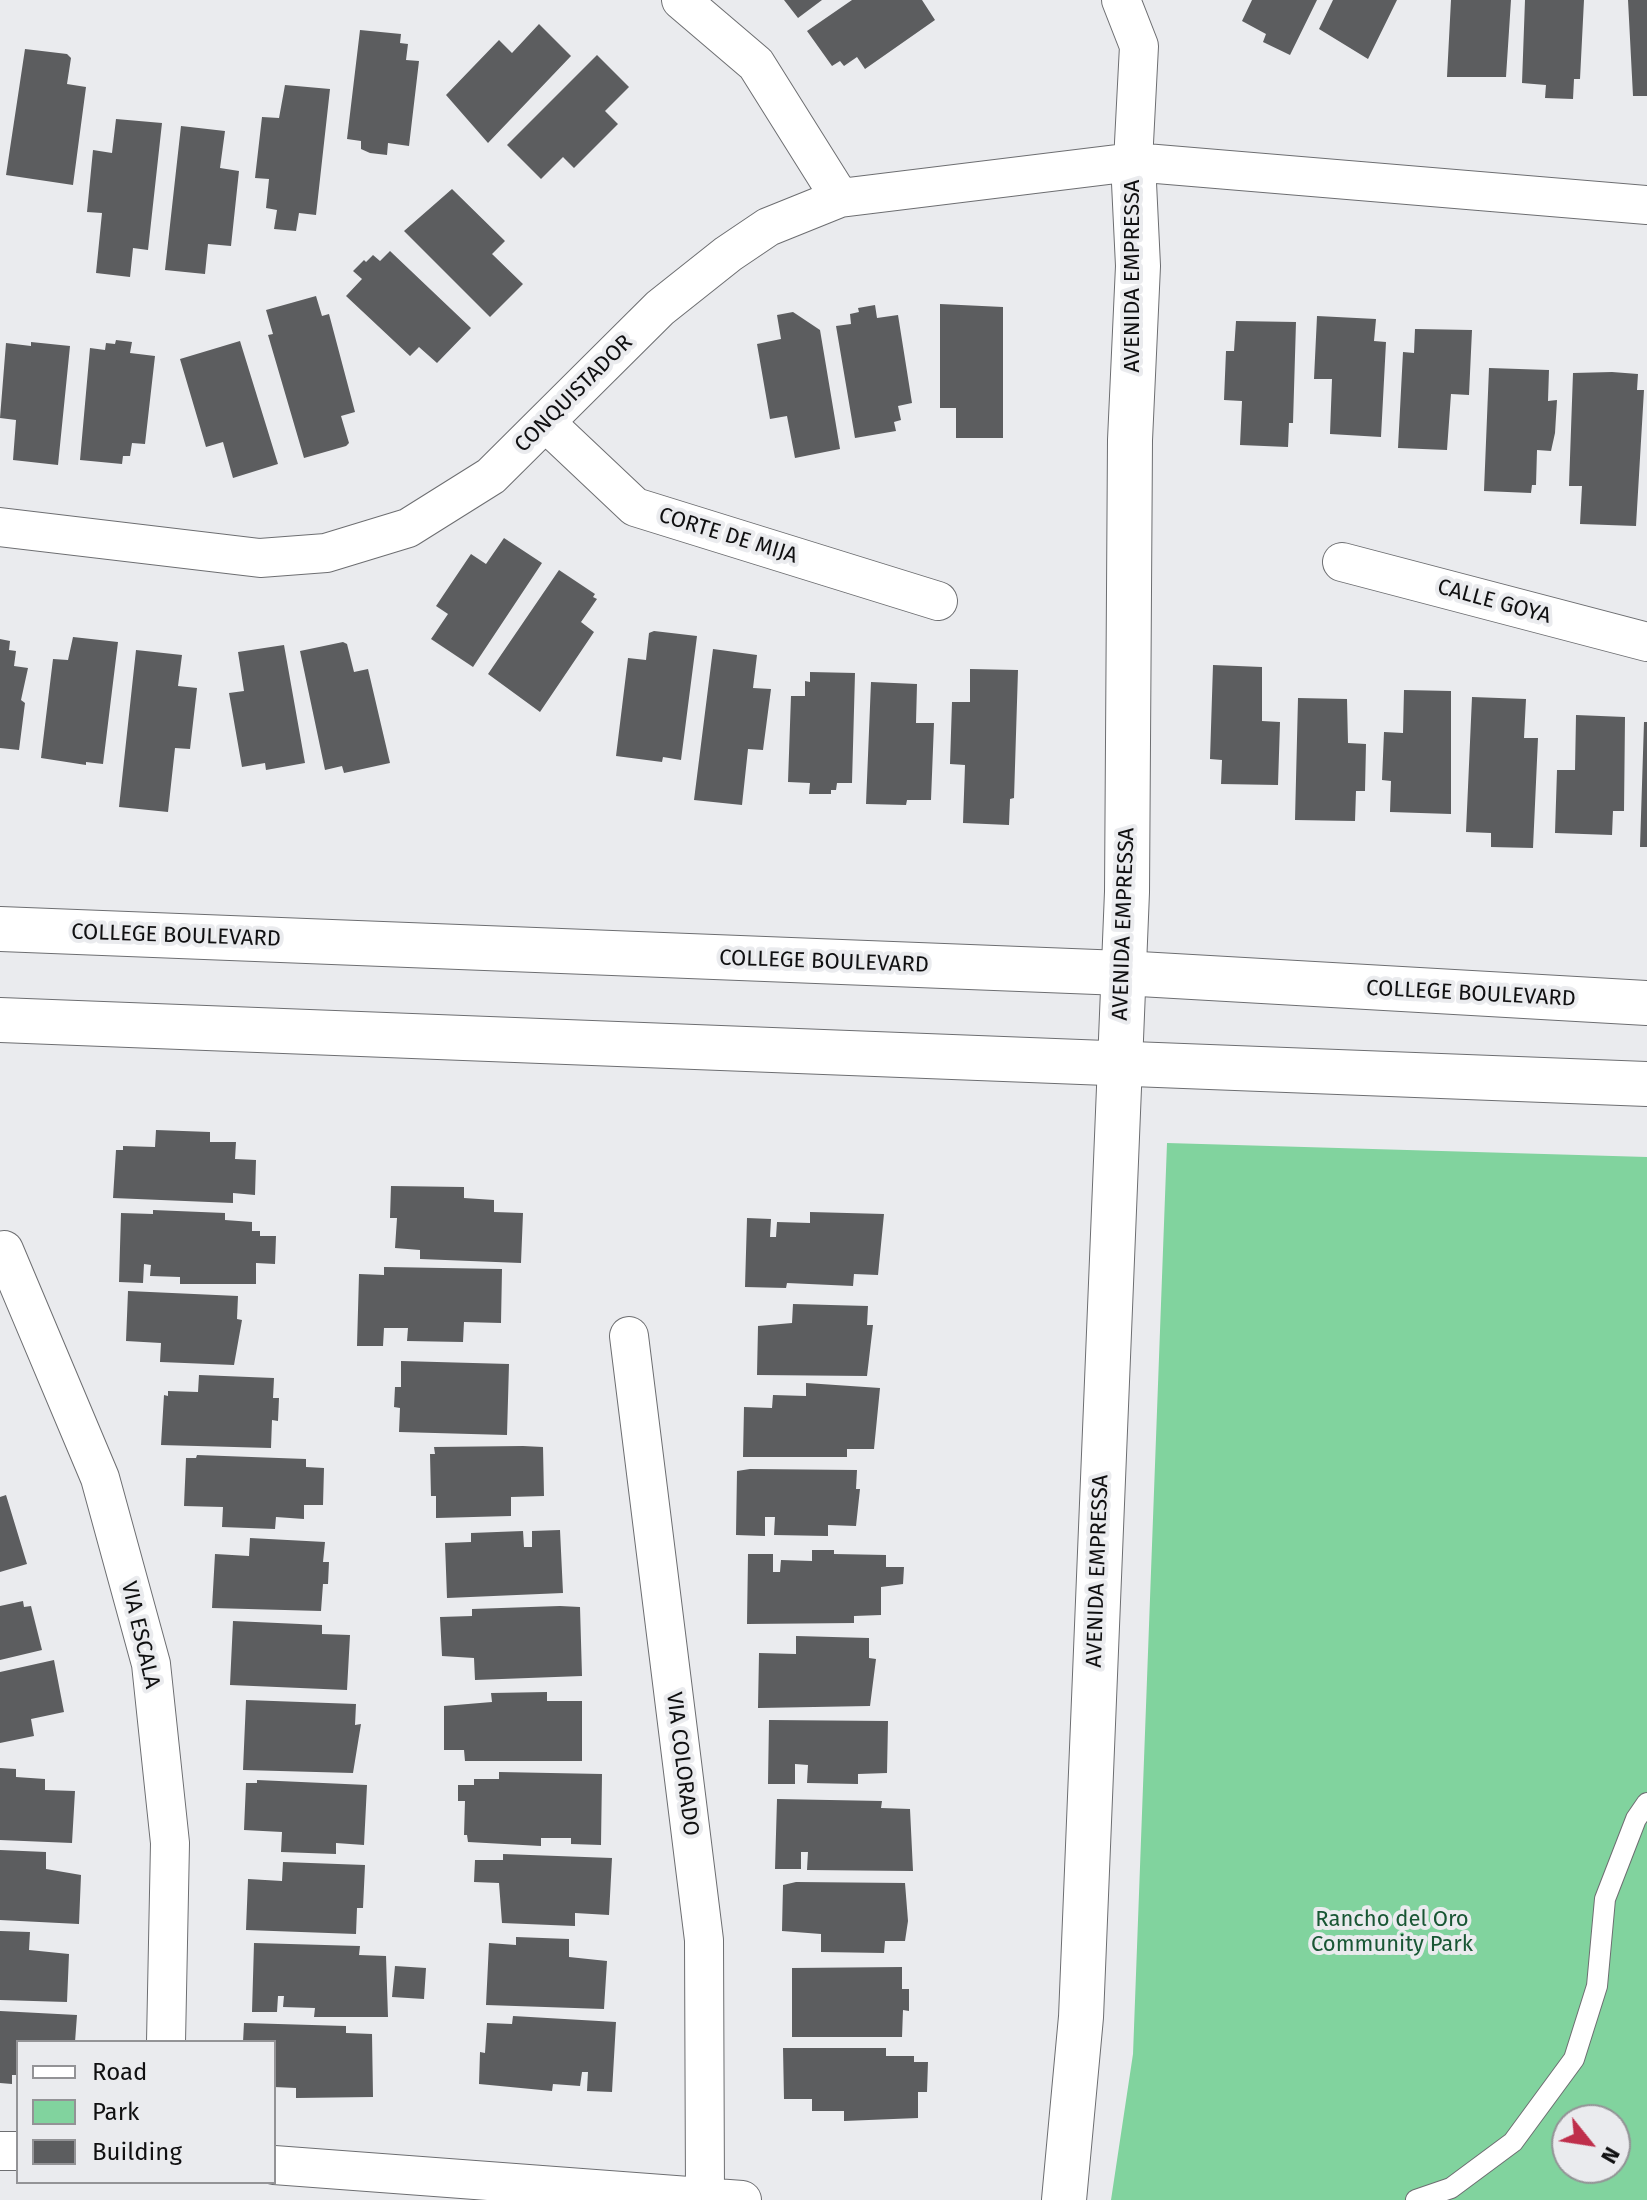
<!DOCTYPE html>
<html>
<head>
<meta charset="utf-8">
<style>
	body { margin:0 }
	#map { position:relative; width:1647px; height:2200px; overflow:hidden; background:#eaebee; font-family:"Fira Sans",sans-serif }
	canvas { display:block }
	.legend { position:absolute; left:16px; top:2040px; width:260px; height:144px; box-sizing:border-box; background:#eaebee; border:2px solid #939396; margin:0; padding:10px 14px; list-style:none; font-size:24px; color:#101011 }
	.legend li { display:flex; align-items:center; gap:16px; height:40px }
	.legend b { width:40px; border:2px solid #939396 }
	.north { position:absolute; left:1551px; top:2104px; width:80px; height:80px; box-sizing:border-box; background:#eaebee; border:2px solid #939396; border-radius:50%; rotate:120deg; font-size:22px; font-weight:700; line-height:32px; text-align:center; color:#101011 }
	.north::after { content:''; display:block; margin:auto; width:28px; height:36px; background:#bf2f4b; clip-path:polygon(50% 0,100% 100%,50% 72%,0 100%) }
</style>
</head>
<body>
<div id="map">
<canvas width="1647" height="2200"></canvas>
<ul class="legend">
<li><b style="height:10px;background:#fff"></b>Road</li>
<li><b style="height:22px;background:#81d39e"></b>Park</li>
<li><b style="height:22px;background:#5c5d5f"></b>Building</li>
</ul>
<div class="north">N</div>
</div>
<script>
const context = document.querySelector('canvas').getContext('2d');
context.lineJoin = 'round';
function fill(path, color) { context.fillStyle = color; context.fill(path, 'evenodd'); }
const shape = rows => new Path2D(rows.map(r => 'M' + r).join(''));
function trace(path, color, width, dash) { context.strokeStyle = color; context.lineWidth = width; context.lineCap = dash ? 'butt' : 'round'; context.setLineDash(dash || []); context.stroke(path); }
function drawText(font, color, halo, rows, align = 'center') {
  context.font = font + ' "Fira Sans",sans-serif'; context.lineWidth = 8; context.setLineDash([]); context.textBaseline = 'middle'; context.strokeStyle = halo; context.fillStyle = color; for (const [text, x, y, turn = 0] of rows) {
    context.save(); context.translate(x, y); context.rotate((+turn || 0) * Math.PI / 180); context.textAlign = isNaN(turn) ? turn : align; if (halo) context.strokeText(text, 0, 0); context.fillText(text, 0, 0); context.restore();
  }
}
fill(shape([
	[1167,1143,1647,1157,1647,2200,1111,2200,1133,2054],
	[1567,2120,1615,2120,1615,2168,1567,2168]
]), '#81d39e');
fill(shape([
	[784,0,822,0,798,18],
	[852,0,922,0,935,20,865,69,857,57,844,66,840,61,832,66,807,31],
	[1252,0,1317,0,1290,55,1263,42,1266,34,1242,21],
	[1333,0,1397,0,1368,59,1319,29],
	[1451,0,1511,0,1506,77,1447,77],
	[1525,0,1584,0,1580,79,1574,79,1573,99,1545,98,1546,85,1522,83],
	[1628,0,1647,0,1647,96,1633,96],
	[539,24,571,56,488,143,446,95,499,40,512,53],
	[360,30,401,34,400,43,408,44,406,60,419,61,409,146,388,143,387,155,370,153,361,149,361,141,347,139],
	[25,49,67,54,71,58,67,84,86,87,73,185,6,175],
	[597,55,629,87,605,111,618,124,574,168,563,157,541,179,507,145],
	[285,85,330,89,316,215,299,213,296,231,274,229,277,210,266,208,269,179,255,178,262,117,279,118],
	[116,119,162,123,148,250,133,248,130,277,96,273,102,213,87,212,93,150,112,153],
	[181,126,225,131,220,168,239,171,231,246,208,244,205,274,165,270],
	[452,189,505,241,492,254,523,284,490,317,404,231],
	[390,251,471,328,437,363,419,347,410,356,346,296,362,279,353,271,364,260,366,262,373,255,380,261],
	[316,296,322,316,329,314,355,412,341,416,349,443,346,446,304,458,268,335,273,334,266,310],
	[940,304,1003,307,1003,438,956,438,956,408,940,408],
	[875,305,877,318,898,315,912,403,898,406,901,420,894,422,896,431,855,438,836,326,851,324,850,314,859,312,858,308],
	[793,312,820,330,840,449,795,458,787,416,770,419,757,344,781,339,777,315],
	[1317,316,1376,319,1374,341,1386,342,1381,437,1330,434,1332,379,1314,379],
	[1236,321,1296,322,1293,423,1289,423,1288,447,1240,445,1242,401,1224,400,1226,351,1234,351],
	[1415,329,1472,330,1469,395,1451,394,1447,450,1398,448,1403,352,1414,353],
	[116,340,132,342,130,353,155,356,145,444,132,443,130,456,123,456,122,464,80,460,90,348,105,350,106,343,115,344],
	[240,341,278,464,233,478,223,442,206,447,180,359],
	[31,342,70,346,58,465,13,460,16,420,0,418,6,343,31,346],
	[1489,368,1549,370,1548,401,1557,400,1555,433,1551,451,1537,450,1536,485,1532,485,1531,493,1484,491],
	[1612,372,1638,374,1637,390,1644,390,1636,526,1580,524,1582,486,1569,486,1573,373],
	[504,538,542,563,473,667,431,639,448,614,436,606,471,554,486,564],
	[559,570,595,594,593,597,597,599,581,622,594,632,540,712,488,674],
	[654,631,697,636,681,760,663,757,662,762,616,756,628,658,646,660,649,633],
	[73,637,118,642,103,764,86,762,86,765,41,758,53,659,68,660],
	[0,639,10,641,9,650,16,651,14,666,28,668,21,700,25,703,19,750,0,748],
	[343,642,347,644,354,672,368,669,390,763,344,773,342,766,325,770,300,651],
	[284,645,305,763,266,770,265,763,242,767,229,693,244,691,238,652],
	[713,649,757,655,753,688,771,689,763,750,748,749,742,805,694,800],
	[136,650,182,655,178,686,197,688,190,749,175,748,168,812,119,807],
	[1213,665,1262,667,1262,721,1280,722,1278,785,1221,784,1222,760,1210,759],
	[970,669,1018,670,1014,798,1010,799,1009,825,963,823,965,765,950,764,952,702,970,702],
	[810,672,855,673,852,783,837,783,836,790,831,790,831,794,809,794,810,783,788,782,791,696,805,696,805,681,810,682],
	[871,682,917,684,916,723,934,723,931,800,907,800,906,805,866,804],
	[1404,690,1451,691,1451,814,1390,812,1391,781,1382,780,1384,732,1403,733],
	[1472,697,1526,699,1524,738,1538,738,1533,848,1491,847,1491,833,1466,832],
	[1298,698,1347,699,1348,743,1366,744,1365,791,1356,791,1355,821,1295,820],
	[1576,715,1625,717,1624,811,1613,811,1612,835,1555,833,1557,770,1575,770],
	[1644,722,1647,722,1647,847,1640,847],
	[156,1130,210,1132,210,1142,236,1142,235,1159,256,1160,255,1195,233,1193,233,1203,113,1198,116,1150,123,1150,123,1146,155,1147],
	[391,1186,464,1187,464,1198,494,1200,494,1212,523,1213,521,1263,420,1259,420,1250,395,1248,397,1218,390,1218],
	[153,1210,225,1213,225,1220,252,1222,252,1231,260,1231,260,1236,276,1236,275,1264,256,1263,256,1284,180,1284,180,1277,150,1276,151,1265,144,1264,143,1283,119,1282,121,1213,153,1214],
	[810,1212,884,1214,878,1275,854,1274,853,1286,787,1283,786,1288,745,1287,747,1218,771,1219,770,1237,776,1237,777,1222,810,1223],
	[384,1267,502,1269,501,1323,464,1322,463,1342,407,1341,408,1328,384,1328,383,1346,357,1346,359,1274,384,1275],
	[128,1291,238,1296,237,1319,242,1320,234,1365,160,1362,161,1343,126,1341],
	[793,1304,868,1306,867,1325,873,1325,867,1376,757,1375,758,1326,792,1323],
	[401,1361,509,1364,507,1435,399,1432,400,1408,394,1407,395,1387,401,1387],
	[199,1375,274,1378,273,1398,279,1398,278,1421,272,1420,271,1448,161,1445,164,1395,168,1396,168,1391,198,1392],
	[806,1383,880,1388,874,1449,847,1449,847,1457,743,1457,744,1407,772,1408,773,1395,806,1396],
	[523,1446,543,1447,544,1496,511,1497,511,1516,436,1518,436,1496,431,1496,430,1454,435,1454,434,1447],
	[197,1455,306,1459,306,1467,324,1468,323,1505,304,1505,304,1519,276,1517,275,1529,222,1527,223,1507,184,1506,186,1458,196,1458],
	[750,1469,857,1470,856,1489,860,1489,856,1526,828,1525,828,1536,774,1535,775,1517,765,1517,765,1536,736,1535,737,1471],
	[6,1495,27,1564,0,1572,0,1497],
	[560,1530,563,1593,447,1598,445,1543,471,1542,471,1533,523,1531,524,1547,532,1547,532,1531],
	[250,1538,325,1542,323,1562,329,1562,328,1584,323,1584,321,1611,212,1608,215,1554,249,1556],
	[812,1550,834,1550,834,1554,886,1555,886,1567,904,1567,903,1584,881,1587,881,1615,854,1616,854,1623,747,1624,748,1554,773,1554,773,1572,780,1572,781,1560,812,1561],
	[23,1601,24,1607,31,1606,42,1650,0,1660,0,1606],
	[560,1606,580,1607,582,1676,475,1680,474,1658,442,1656,440,1617,472,1616,472,1609],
	[233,1621,322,1625,322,1634,350,1635,347,1690,230,1685],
	[796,1636,869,1638,869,1658,876,1659,870,1706,758,1708,759,1653,796,1654],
	[54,1660,64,1712,31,1719,34,1736,0,1743,0,1672],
	[547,1692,547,1701,582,1701,582,1761,465,1761,464,1750,444,1750,444,1706,492,1702,491,1693],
	[246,1700,356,1704,355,1725,361,1724,353,1773,243,1770],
	[769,1720,888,1721,887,1773,858,1774,858,1784,807,1783,808,1765,795,1764,795,1784,768,1784],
	[0,1768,16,1769,16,1777,45,1779,45,1790,75,1791,72,1843,0,1840],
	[499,1772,602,1774,601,1845,571,1844,571,1838,541,1838,541,1846,468,1842,467,1835,464,1835,465,1801,458,1801,458,1785,474,1785,474,1779,499,1779],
	[257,1780,367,1785,364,1845,336,1843,336,1854,281,1852,282,1832,244,1830,246,1783,257,1783],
	[777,1799,882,1801,881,1808,910,1809,913,1871,807,1870,808,1852,801,1852,801,1869,775,1869],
	[0,1850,46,1852,46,1869,81,1875,79,1924,0,1920],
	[503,1854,612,1858,609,1915,575,1913,575,1926,502,1923,499,1883,474,1882,475,1860,503,1860],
	[283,1862,365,1865,363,1908,357,1908,356,1934,246,1930,248,1879,282,1881],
	[796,1882,905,1883,908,1921,905,1941,885,1941,884,1953,821,1952,821,1934,782,1931,783,1885],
	[0,1931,30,1932,29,1950,69,1954,67,2002,0,2000],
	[516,1937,569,1939,569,1957,607,1961,604,2009,486,2005,489,1943,516,1945],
	[254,1943,360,1946,359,1955,386,1956,388,2017,314,2017,315,2008,283,2007,284,1996,278,1996,277,2012,252,2012],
	[395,1966,426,1968,424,1999,392,1997],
	[902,1967,902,1989,909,1989,909,2011,903,2010,902,2037,792,2037,792,1968],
	[0,2011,77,2015,75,2042,18,2042,18,2075,12,2075,12,2084,0,2083],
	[513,2016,616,2022,612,2092,587,2091,588,2072,582,2072,580,2086,553,2084,552,2091,479,2084,480,2052,485,2053,487,2023,512,2024],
	[244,2023,346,2026,346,2033,372,2034,373,2097,296,2098,296,2088,274,2087,274,2042,243,2042],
	[783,2048,886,2048,886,2056,914,2056,914,2062,928,2062,927,2092,918,2092,918,2118,844,2121,844,2111,812,2111,812,2099,784,2099]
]), '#5c5d5f');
const service = shape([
	[1416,2200,1451,2188,1513,2142,1574,2059,1597,1986,1605,1899,1636,1819,1647,1803]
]);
const minor = shape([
	[681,0,756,64,840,198],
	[1121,0,1139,46,1133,162],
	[546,423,635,507,938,601],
	[0,527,260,558,326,553,408,528,491,476,660,308,728,254,768,227,840,198,1133,162,1647,205],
	[1342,562,1647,642],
	[4,1250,100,1478,151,1664,170,1843,166,2042],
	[629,1336,704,1940,705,2195],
	[0,2151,18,2151],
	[274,2165,742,2200]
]);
const tertiary = shape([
	[1064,2200,1081,2017,1127,892,1130,440,1138,266,1133,162]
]);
const primary = shape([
	[0,929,1122,973,1647,1003],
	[0,1020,1647,1084]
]);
trace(service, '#6d6e71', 22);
trace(minor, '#6d6e71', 40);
trace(tertiary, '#6d6e71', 46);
trace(primary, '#6d6e71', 46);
trace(service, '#fff', 20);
trace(minor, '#fff', 38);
trace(tertiary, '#fff', 44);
trace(primary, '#fff', 44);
drawText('22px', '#101011', '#eaebee', [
	["AVENIDA EMPRESSA",1133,276,-90],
	["CONQUISTADOR",574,394,-45],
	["CORTE DE MIJA",728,536,17],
	["CALLE GOYA",1494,602,15],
	["AVENIDA EMPRESSA",1124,924,-88],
	["COLLEGE BOULEVARD",176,936,2],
	["COLLEGE BOULEVARD",824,962,2],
	["COLLEGE BOULEVARD",1471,994,3],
	["AVENIDA EMPRESSA",1098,1571,-88],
	["VIA ESCALA",140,1635,77],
	["VIA COLORADO",682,1764,83]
]);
drawText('22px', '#185634', '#eaebee', [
	["Rancho del Oro",1392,1920],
	["Community Park",1392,1945]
]);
</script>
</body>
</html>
